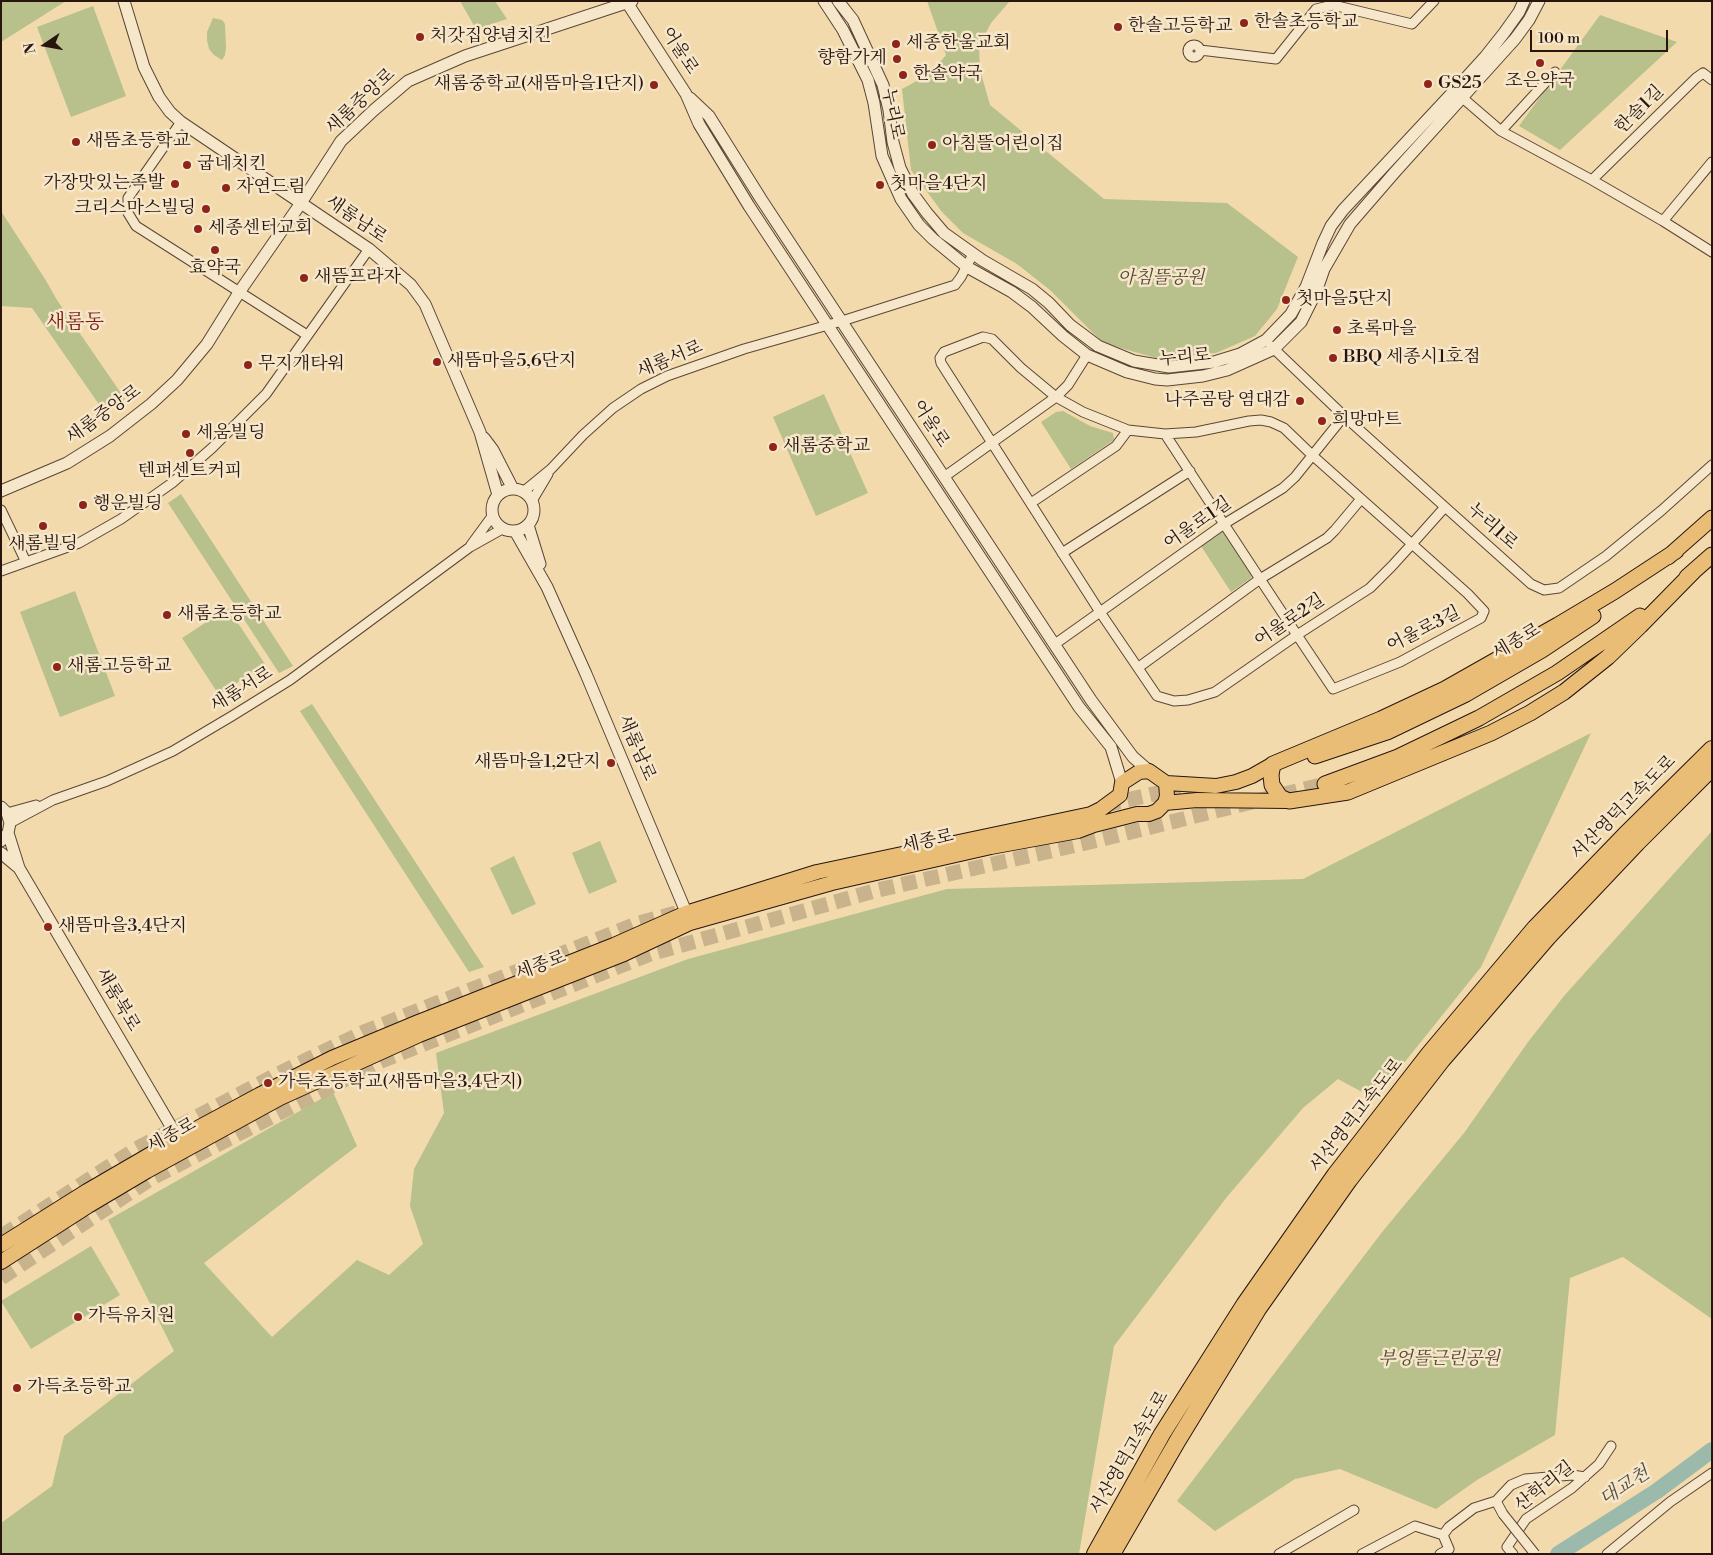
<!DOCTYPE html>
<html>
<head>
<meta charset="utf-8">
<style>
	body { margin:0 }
	#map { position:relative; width:1713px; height:1555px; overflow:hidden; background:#f2daad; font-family:"Libre Bodoni",serif }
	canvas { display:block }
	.frame { position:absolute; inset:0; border:2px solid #27150e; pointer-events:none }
	.north { position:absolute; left:20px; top:20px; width:50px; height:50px; -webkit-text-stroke:4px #f7e7ca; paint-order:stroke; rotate:258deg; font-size:14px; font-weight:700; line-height:20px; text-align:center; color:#27150e }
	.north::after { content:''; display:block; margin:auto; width:18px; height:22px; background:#27150e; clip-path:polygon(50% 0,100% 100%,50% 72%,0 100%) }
	.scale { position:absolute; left:1530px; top:30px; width:138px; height:22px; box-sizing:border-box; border:2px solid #27150e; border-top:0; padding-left:6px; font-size:15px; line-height:18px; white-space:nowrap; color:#27150e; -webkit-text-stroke:4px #f7e7ca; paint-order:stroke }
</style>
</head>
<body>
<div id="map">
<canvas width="1713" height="1555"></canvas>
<div class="frame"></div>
<div class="north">N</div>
<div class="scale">100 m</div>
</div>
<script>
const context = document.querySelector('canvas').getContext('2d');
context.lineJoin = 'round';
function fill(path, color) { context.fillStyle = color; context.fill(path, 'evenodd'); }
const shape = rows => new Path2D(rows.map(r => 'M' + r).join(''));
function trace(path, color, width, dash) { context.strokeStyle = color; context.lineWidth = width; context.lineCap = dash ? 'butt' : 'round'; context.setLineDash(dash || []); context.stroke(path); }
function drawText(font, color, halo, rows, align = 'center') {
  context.font = font + ' "Libre Bodoni","Noto Serif KR",serif'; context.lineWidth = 5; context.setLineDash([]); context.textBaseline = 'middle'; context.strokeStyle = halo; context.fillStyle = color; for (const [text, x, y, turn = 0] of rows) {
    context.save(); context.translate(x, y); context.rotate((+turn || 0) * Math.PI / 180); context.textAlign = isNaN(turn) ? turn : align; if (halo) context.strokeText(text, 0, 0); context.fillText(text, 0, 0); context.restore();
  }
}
fill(shape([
	[1,1,66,1,1,42],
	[460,1,495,1,507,19,476,29],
	[927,1,1010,1,991,23,979,46,980,70,990,105,1104,199,1227,203,1298,257,1277,309,1255,336,1216,353,1156,358,1103,343,1050,290,1017,264,963,233,942,212,911,170,902,89,931,73,946,55],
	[93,6,126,96,71,117,37,27],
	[1600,15,1677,42,1560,150,1519,126],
	[213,18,222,20,225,24,226,48,225,55,222,60,214,55,209,49,207,40,207,32],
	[1,211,45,279,57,300,125,399,105,413,32,308,1,306],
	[824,394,868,493,816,516,773,417],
	[1063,411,1090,426,1113,433,1114,440,1071,469,1041,422,1056,412],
	[181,494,293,666,279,673,168,503],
	[1221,532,1227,532,1253,571,1251,578,1231,592,1201,546],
	[75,591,115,696,60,717,20,612],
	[228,608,265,664,219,695,182,638],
	[312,704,484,967,469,972,300,711],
	[1591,733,1481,967,1375,1099,1338,1079,1303,1108,1226,1198,1114,1346,1079,1554,1,1554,1,1523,52,1486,64,1436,174,1351,108,1220,333,1092,357,1146,204,1263,272,1337,357,1260,389,1275,423,1244,410,1206,414,1169,444,1113,436,1053,688,959,947,889,1303,879],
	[1712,831,1712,1319,1623,1257,1570,1278,1555,1435,1477,1480,1436,1509,1340,1469,1295,1479,1215,1531,1177,1501,1383,1231,1464,1133,1528,1042,1564,996],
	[600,841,617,882,589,894,572,853],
	[514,856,536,904,512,915,490,868],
	[91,1246,120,1295,31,1349,1,1301]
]), '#b8c08c');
trace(shape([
	[1558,1554,1657,1491,1712,1450]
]), '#9bbaac', 16);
trace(shape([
	[1105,805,1180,788],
	[2,1236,136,1149,278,1074,364,1032,639,923,676,913],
	[1,1278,152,1178,381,1061,650,954,878,890,1090,842,1325,784]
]), '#c9b38d', 15, [15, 8]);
const minor = shape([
	'1188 51a6 6 0 1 1 12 0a6 6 0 1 1-12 0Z',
	[1200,50,1276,59,1316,9,1333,5,1412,24,1434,1],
	[1458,94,1501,131,1592,180,1663,221,1712,252],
	[181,122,128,198,128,213,136,226,307,335],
	[1501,131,1555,72],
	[1592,180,1696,78,1703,73,1712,80],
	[1663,221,1712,162],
	[1271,346,1344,416,1445,507,1531,584,1544,590,1559,588,1606,556,1662,510,1712,465],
	[1165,434,1260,579,1297,635,1333,689,1400,662,1481,618,1484,611,1468,594,1412,544,1312,455,1284,428,1271,422,1261,420,1249,421,1196,432,1165,434,1128,430,1083,412,1056,397,1021,368,992,339,983,337,944,352,940,358,941,363,1100,612,1157,696,1174,701,1188,700,1215,692,1297,635,1370,588,1392,566,1412,544,1445,507],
	[944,477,1056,397,1068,385,1087,355],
	[523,492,551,469,583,435,613,408,641,389,667,376,744,349,842,321,955,285,961,277,973,254],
	[532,501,548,474],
	[1031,503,1116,446,1128,430],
	[1,510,26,562],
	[471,545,493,515],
	[1062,553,1190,471],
	[1,571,79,543,121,519,172,483,212,448,266,394,369,249],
	[1055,644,1224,524,1283,488,1295,477,1344,416],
	[1139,667,1260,579,1327,538,1335,530,1361,499],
	[7,813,36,805],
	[10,823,53,800,107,781,173,751,232,716,290,680,470,547,504,528],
	[1503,1514,1496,1501,1511,1485,1525,1479,1572,1475,1585,1477],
	[1443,1535,1449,1527,1474,1508,1496,1501],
	[1279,1554,1354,1510],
	[1362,1554,1415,1526,1443,1535,1449,1549,1440,1554],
	[1513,1554,1507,1547,1526,1519,1572,1488,1599,1464,1611,1446],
	[1607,1554,1670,1502,1712,1473]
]);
const tertiary = shape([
	[124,1,144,67,159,97,170,112,181,122,369,249,411,285,425,304,480,432,498,495],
	[626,1,686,94,699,124,749,206,1079,707,1111,747,1122,783],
	[824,1,843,30,868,80,874,103,882,156,901,199,919,225,933,239,967,267,1012,292,1032,307,1063,336,1087,355,1127,372,1155,379,1167,380,1203,376,1227,370,1274,349,1301,322,1316,292,1324,269,1350,224,1395,172,1515,39,1529,20,1539,1],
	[838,1,853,20,883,85,889,110,893,142,900,168,913,194,927,213,944,233,982,260,1032,289,1049,303,1070,325,1098,346,1134,361,1169,367,1214,362,1240,354,1266,340,1291,314,1306,287,1323,243,1331,226,1343,210,1454,91,1485,57,1504,33,1519,12,1524,1],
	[690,98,709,116,761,199,1091,700,1133,757,1149,771],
	[484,438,493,450,513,489],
	'492 510a21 21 0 1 1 42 0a21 21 0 1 1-42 0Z',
	[1,491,67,463,110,436,151,404,177,380,207,344,240,291,301,203,341,141,374,110,408,81,465,56,632,1],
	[528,525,540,564],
	[515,531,547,587,586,674,689,919],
	[1,807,7,813,10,823,8,833,1,841],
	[8,833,19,868,182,1145],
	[1,853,19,868]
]);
const primary = shape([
	[1166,783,1216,786,1236,782,1252,776,1273,764],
	[1165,803,1197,800,1289,801],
	[1,1245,87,1191,168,1144,259,1095,332,1058,416,1023,614,945,686,913,817,872,1091,814,1101,809,1120,795,1122,783,1139,772,1149,771,1166,783,1167,796,1165,803,1157,811,1149,814,1137,814,1094,825,1078,831,991,847,832,883,690,923,624,954,419,1035,280,1098,147,1171,88,1206,1,1262]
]);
const trunk = shape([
	[1676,551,1615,591,1558,625,1445,689,1381,719,1273,764,1271,775,1272,785,1280,797,1289,801,1348,792,1491,733,1530,713,1564,692,1608,657,1640,626,1694,571],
	[1668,557,1712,518],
	[1687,577,1712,555],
	[1315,756,1387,732,1466,694,1542,650,1593,616],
	[1325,784,1398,757,1479,718,1557,673,1640,616]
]);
const motorway = shape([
	[1095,1554,1162,1434,1244,1305,1335,1175,1429,1054,1535,928,1624,836,1712,749],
	[1112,1554,1178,1440,1258,1309,1349,1180,1442,1060,1548,937,1637,843,1712,768]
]);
trace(minor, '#5a4636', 11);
trace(tertiary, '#5a4636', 13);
trace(primary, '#27150e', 16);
trace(trunk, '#27150e', 17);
trace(motorway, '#27150e', 18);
trace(minor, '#f7e7ca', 9);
trace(tertiary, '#f7e7ca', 11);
trace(primary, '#e9bd76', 14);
trace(trunk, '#e9bd76', 15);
trace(motorway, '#e9bd76', 16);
const minorBridge = shape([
	[1503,1514,1535,1554]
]);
trace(minorBridge, '#5a4636', 11, []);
trace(minorBridge, '#f7e7ca', 9);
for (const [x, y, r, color] of [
	[1244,23,5,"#8f2418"],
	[1118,27,5,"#8f2418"],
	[420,37,5,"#8f2418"],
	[896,44,5,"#8f2418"],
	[897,59,5,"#8f2418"],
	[1540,63,5,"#8f2418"],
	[903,75,5,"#8f2418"],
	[1428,84,5,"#8f2418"],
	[654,85,5,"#8f2418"],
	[76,142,5,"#8f2418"],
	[932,145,5,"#8f2418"],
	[187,165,5,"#8f2418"],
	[175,184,5,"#8f2418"],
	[880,185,5,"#8f2418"],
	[226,188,5,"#8f2418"],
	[206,209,5,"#8f2418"],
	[198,229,5,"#8f2418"],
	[215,250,5,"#8f2418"],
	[304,278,5,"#8f2418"],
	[1286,300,5,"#8f2418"],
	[1337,330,5,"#8f2418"],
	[1333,358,5,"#8f2418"],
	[437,362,5,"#8f2418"],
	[248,365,5,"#8f2418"],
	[1300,401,5,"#8f2418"],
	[1322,421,5,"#8f2418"],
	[186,434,5,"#8f2418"],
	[773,447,5,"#8f2418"],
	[190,453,5,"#8f2418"],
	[83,505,5,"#8f2418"],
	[43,526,5,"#8f2418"],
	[167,615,5,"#8f2418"],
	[57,667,5,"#8f2418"],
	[611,763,5,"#8f2418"],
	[48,927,5,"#8f2418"],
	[268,1083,5,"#8f2418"],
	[78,1317,5,"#8f2418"],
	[17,1388,5,"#8f2418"]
]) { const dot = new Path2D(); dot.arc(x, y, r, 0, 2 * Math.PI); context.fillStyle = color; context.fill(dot); trace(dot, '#f7e7ca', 2); }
drawText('18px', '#27150e', '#f7e7ca', [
	["한솔초등학교",1254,23],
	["한솔고등학교",1128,27],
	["처갓집양념치킨",430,37],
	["세종한울교회",906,44],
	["향함가게",887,59,"right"],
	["한솔약국",913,75],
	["조은약국",1540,82,"center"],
	["GS25",1438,84],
	["새롬중학교(새뜸마을1단지)",644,85,"right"],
	["새뜸초등학교",86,142],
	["아침뜰어린이집",942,145],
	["굽네치킨",197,165],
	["가장맛있는족발",165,184,"right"],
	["첫마을4단지",890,185],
	["자연드림",236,188],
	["크리스마스빌딩",196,209,"right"],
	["세종센터교회",208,229],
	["효약국",215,269,"center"],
	["새뜸프라자",314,278],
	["첫마을5단지",1296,300],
	["초록마을",1347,330],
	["BBQ 세종시1호점",1343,358],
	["새뜸마을5,6단지",447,362],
	["무지개타워",258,365],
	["나주곰탕 염대감",1290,401,"right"],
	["희망마트",1332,421],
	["세움빌딩",196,434],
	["새롬중학교",783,447],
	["텐퍼센트커피",190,472,"center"],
	["행운빌딩",93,505],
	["새롬빌딩",43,545,"center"],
	["새롬초등학교",177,615],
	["새롬고등학교",67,667],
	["새뜸마을1,2단지",601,763,"right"],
	["새뜸마을3,4단지",58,927],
	["가득초등학교(새뜸마을3,4단지)",278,1083],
	["가득유치원",88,1317],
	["가득초등학교",27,1388]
], 'left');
drawText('18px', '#27150e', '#f7e7ca', [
	["어울로",679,51,57],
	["새롬중앙로",361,102,-43],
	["한솔1길",1640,110,-45],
	["누리로",892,114,79],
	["새롬남로",356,220,35],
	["누리로",1185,358,-5],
	["새롬서로",670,360,-23],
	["새롬중앙로",104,415,-36],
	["어울로",930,424,57],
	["어울로1길",1198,524,-35],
	["누리1로",1492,527,42],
	["어울로2길",1290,621,-34],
	["어울로3길",1424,630,-27],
	["세종로",1517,642,-31],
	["새롬서로",242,690,-32],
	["새롬남로",636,748,67],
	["서산영덕고속도로",1624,808,-45],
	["세종로",928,842,-13],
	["세종로",541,966,-21],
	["새롬북로",117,1000,60],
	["서산영덕고속도로",1357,1116,-52],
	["세종로",172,1136,-29],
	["서산영덕고속도로",1130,1453,-60],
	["산학리길",1545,1487,-38]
]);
drawText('italic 18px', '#524834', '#f7e7ca', [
	["아침뜰공원",1161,279],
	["부엉뜰근린공원",1439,1360]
]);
drawText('italic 19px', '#504f45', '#f7e7ca', [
	["대교천",1625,1487,-33]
]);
drawText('20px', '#7a1f14', '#f7e7ca', [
	["새롬동",75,323]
]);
</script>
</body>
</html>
